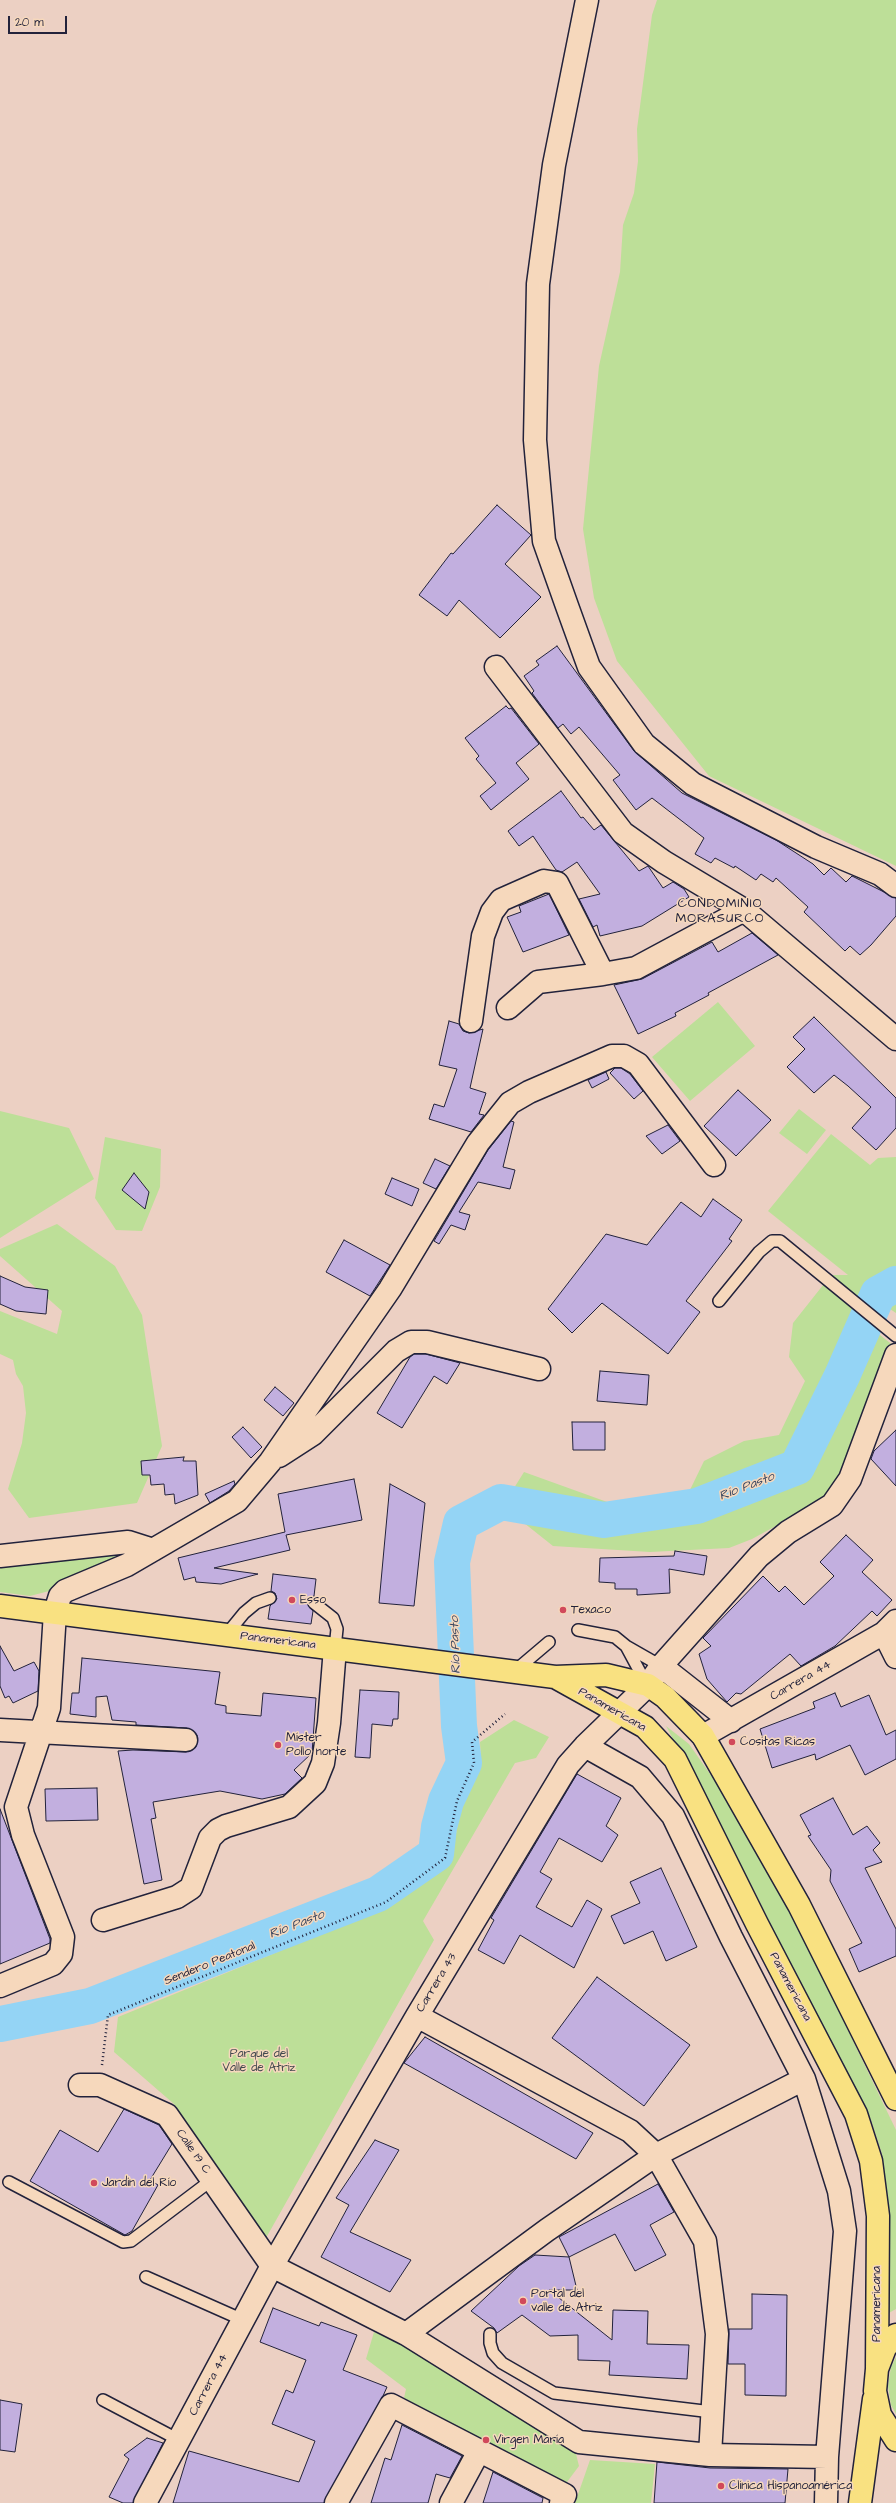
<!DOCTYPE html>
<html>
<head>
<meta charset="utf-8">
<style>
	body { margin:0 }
	#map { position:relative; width:896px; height:2503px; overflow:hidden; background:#ecd0c3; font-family:"Architects Daughter",sans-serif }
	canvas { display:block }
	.scale { position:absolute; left:8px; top:16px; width:59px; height:18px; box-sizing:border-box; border:2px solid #22223b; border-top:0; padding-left:5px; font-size:12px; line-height:14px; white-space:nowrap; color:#22223b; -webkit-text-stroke:3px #f6d8bc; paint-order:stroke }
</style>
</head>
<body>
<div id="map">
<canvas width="896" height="2503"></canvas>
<div class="scale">20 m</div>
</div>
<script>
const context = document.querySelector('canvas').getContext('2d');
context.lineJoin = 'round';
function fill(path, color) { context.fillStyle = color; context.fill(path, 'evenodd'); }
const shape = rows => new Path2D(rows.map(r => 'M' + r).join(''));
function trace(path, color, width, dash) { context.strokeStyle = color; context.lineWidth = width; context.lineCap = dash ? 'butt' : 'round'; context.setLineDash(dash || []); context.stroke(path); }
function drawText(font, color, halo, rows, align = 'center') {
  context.font = font + ' "Architects Daughter",sans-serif'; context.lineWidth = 3; context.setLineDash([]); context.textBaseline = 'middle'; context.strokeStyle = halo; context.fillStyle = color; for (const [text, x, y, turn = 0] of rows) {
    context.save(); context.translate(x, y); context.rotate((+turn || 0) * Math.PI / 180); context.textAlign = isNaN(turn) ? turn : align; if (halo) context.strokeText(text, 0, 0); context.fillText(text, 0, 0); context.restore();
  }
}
fill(shape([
	[657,0,896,0,896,866,709,776,617,661,594,598,583,529,599,366,620,272,623,225,634,193,638,161,637,129,652,15],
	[718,1002,755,1046,690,1101,652,1057],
	[799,1109,826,1130,807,1154,779,1133],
	[0,1111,69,1128,94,1179,0,1238],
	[831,1134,870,1165,878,1158,896,1157,896,1313,881,1303,866,1324,894,1346,875,1399,827,1498,752,1539,729,1548,650,1552,553,1546,519,1519,514,1488,524,1472,610,1503,644,1502,689,1492,704,1461,744,1441,779,1435,805,1381,789,1357,793,1323,831,1275,848,1275,768,1211],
	[105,1137,161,1149,160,1187,142,1231,116,1230,95,1198],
	[57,1224,115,1266,142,1315,162,1446,137,1503,29,1518,8,1489,22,1443,26,1413,23,1386,16,1374,13,1360,0,1354,0,1311,57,1334,62,1311,0,1256,0,1249],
	[133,1551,53,1590,30,1596,0,1592,0,1558],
	[514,1720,549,1737,536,1758,515,1763,423,1921,434,1940,266,2238,174,2104,114,2052,118,2017,388,1907,450,1862,463,1800,481,1762,480,1742],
	[666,1726,689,1744,736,1811,779,1887,896,2130,896,2309,887,2314,888,2232,882,2154,871,2120,825,2038,755,1892],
	[374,2332,398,2341,574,2446,579,2466,564,2486,404,2398,406,2389,366,2359],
	[896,2357,896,2414,891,2405,888,2386,891,2367],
	[590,2460,655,2464,651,2503,575,2503]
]), '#bddf98');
trace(shape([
	[0,2024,90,2006,378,1894,436,1854,439,1827,446,1801,464,1763,459,1726,452,1562,461,1523,501,1502,604,1520,697,1506,797,1467,842,1376,878,1294,896,1284]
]), '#94d4f5', 36);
const building = shape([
	[497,505,531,535,505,564,541,597,500,638,459,600,447,616,419,595,451,553,453,554,497,505],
	[557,646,634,751,682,793,776,840,813,864,824,875,831,868,846,882,852,876,896,898,896,916,871,945,860,955,850,946,845,951,804,912,808,907,776,878,773,882,761,874,756,880,735,866,734,868,715,858,711,863,695,854,704,838,652,798,636,810,613,780,620,775,579,727,571,734,563,724,558,728,532,693,534,691,524,676,539,665,536,661,557,646],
	[506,706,509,709,511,708,539,744,516,763,529,779,491,810,480,796,496,783,476,759,479,756,465,738,506,706],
	[561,791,581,818,583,817,594,830,601,825,639,871,648,866,663,888,673,882,684,889,689,897,642,926,600,936,597,925,593,927,579,899,600,894,577,862,562,872,556,870,533,836,519,846,508,831,561,791],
	[549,894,569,935,523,952,507,917,521,912,519,906,549,894],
	[752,933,778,955,708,993,709,995,675,1013,676,1016,638,1034,614,985,642,979,712,942,718,952,752,933],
	[814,1017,896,1098,896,1128,876,1150,852,1128,871,1107,848,1086,834,1075,814,1093,787,1067,805,1049,793,1037,814,1017],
	[449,1021,459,1024,463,1031,469,1033,483,1029,470,1088,486,1093,479,1114,484,1115,471,1132,429,1119,434,1104,444,1107,457,1069,439,1065,449,1021],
	[615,1068,621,1068,630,1074,643,1091,634,1099,610,1073,615,1068],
	[606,1072,609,1079,592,1088,588,1080,606,1072],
	[738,1090,771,1120,736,1156,704,1126,738,1090],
	[511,1121,514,1122,503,1167,515,1170,510,1189,478,1182,459,1212,470,1215,465,1230,451,1225,439,1244,434,1241,488,1150,511,1121],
	[668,1125,680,1141,662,1154,646,1136,668,1125],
	[435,1159,450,1166,436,1189,423,1183,435,1159],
	[134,1173,149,1192,145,1209,122,1190,134,1173],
	[392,1178,419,1189,412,1206,385,1194,392,1178],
	[713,1199,742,1220,729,1239,732,1241,686,1301,700,1312,668,1354,602,1303,572,1333,548,1309,606,1234,647,1245,681,1202,701,1217,713,1199],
	[344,1240,390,1265,370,1296,326,1272,344,1240],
	[0,1276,25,1287,48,1290,46,1314,16,1311,0,1304,0,1276],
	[414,1354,426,1354,460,1363,447,1384,434,1376,402,1428,377,1413,410,1357,414,1354],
	[600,1371,649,1375,647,1405,597,1401,600,1371],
	[275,1387,294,1403,283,1416,264,1400,275,1387],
	[572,1422,605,1422,605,1450,573,1450,572,1422],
	[243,1427,262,1447,251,1458,232,1437,243,1427],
	[896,1430,896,1486,871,1459,874,1451,896,1430],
	[184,1457,183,1461,196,1461,198,1495,175,1504,174,1494,165,1495,164,1484,151,1485,150,1475,142,1475,141,1461,184,1457],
	[354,1479,362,1520,286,1535,290,1550,214,1568,258,1574,221,1584,196,1582,195,1577,184,1580,178,1558,285,1532,278,1494,354,1479],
	[234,1481,235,1484,229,1491,210,1503,205,1494,234,1481],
	[390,1484,425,1503,414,1606,379,1603,390,1484],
	[846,1535,873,1560,862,1572,892,1600,877,1616,872,1611,835,1646,801,1666,790,1654,741,1694,736,1693,727,1702,707,1679,699,1654,711,1646,703,1638,763,1576,779,1592,785,1586,804,1605,834,1576,820,1562,846,1535],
	[675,1551,707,1556,704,1575,669,1569,670,1593,637,1595,637,1589,615,1589,615,1583,599,1582,600,1558,674,1556,675,1551],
	[273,1574,316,1579,314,1596,309,1598,307,1602,313,1611,311,1624,268,1619,270,1606,277,1599,275,1593,271,1591,273,1574],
	[0,1646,14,1671,34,1662,39,1671,38,1691,13,1703,9,1696,5,1698,0,1686,0,1646],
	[82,1658,220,1672,215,1704,226,1706,226,1713,261,1716,263,1693,316,1698,312,1753,294,1770,302,1778,285,1794,262,1799,220,1791,153,1802,156,1818,151,1819,162,1880,144,1884,118,1751,133,1750,186,1752,196,1747,197,1735,187,1728,136,1725,136,1722,112,1720,107,1696,96,1697,96,1717,70,1714,72,1693,79,1693,82,1658],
	[360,1690,399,1692,398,1719,393,1719,392,1726,372,1724,370,1758,355,1757,360,1690],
	[835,1693,841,1707,869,1695,886,1735,896,1730,896,1759,865,1775,850,1745,816,1760,815,1754,772,1768,760,1729,815,1708,813,1702,835,1693],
	[577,1774,621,1798,606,1826,618,1835,602,1862,559,1838,540,1872,552,1879,536,1907,572,1927,587,1900,602,1909,574,1968,520,1935,504,1964,478,1950,494,1920,491,1918,577,1774],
	[97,1788,98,1820,46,1821,45,1789,97,1788],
	[833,1798,853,1835,867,1826,880,1843,873,1850,882,1862,865,1868,896,1929,896,1956,859,1972,849,1949,862,1943,830,1881,831,1870,808,1836,811,1835,800,1815,833,1798],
	[0,1809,50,1939,50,1943,0,1964,0,1809],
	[661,1868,697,1947,666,1961,653,1931,624,1944,611,1916,640,1903,630,1882,661,1868],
	[597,1977,690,2045,644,2106,552,2038,597,1977],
	[425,2037,593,2133,576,2159,404,2063,425,2037],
	[124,2109,159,2125,172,2144,150,2180,158,2185,132,2231,125,2235,30,2181,60,2130,98,2152,124,2109],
	[375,2140,399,2150,350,2232,411,2260,390,2292,321,2257,349,2205,336,2198,375,2140],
	[658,2184,674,2212,650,2225,666,2255,635,2271,615,2234,569,2257,559,2237,658,2184],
	[535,2255,569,2257,577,2290,549,2290,612,2340,613,2310,648,2311,647,2344,689,2345,687,2379,609,2375,610,2361,578,2360,578,2335,550,2336,522,2315,497,2333,494,2328,471,2311,519,2266,535,2255],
	[752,2294,787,2295,786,2396,745,2395,745,2364,728,2364,729,2329,752,2329,752,2294],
	[273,2308,319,2326,321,2322,357,2335,343,2370,387,2387,383,2396,324,2503,173,2503,189,2451,299,2482,315,2441,272,2424,286,2390,293,2393,306,2360,260,2342,273,2308],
	[0,2400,22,2404,15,2452,0,2450,0,2400],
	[402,2425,462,2456,461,2458,450,2478,436,2474,428,2503,371,2503,385,2458,391,2460,402,2425],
	[147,2438,163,2443,133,2503,123,2503,109,2497,129,2459,124,2455,147,2438],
	[657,2462,710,2468,788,2469,785,2503,654,2503,657,2462],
	[493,2472,543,2498,542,2503,483,2503,493,2472]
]);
fill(building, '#c2afdf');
trace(building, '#22223b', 1);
const service = shape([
	[719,1301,759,1252,772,1241,780,1241,896,1336],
	[314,1603,333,1618,337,1629,335,1648],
	[578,1630,615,1637,626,1646,647,1685],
	[226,1635,244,1613,256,1603,270,1598],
	[626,1646,661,1666],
	[516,1670,549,1642],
	[9,2182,123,2242,131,2241,213,2179],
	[146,2277,243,2320],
	[490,2334,490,2343,493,2353,502,2363,554,2393,712,2412],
	[103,2400,179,2440]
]);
const minor = shape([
	[587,0,554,165,538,284,535,440,544,541,567,606,589,667,644,744,693,784,816,847,880,874,896,886],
	[496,667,623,833,664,862,744,910,896,1039],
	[508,1008,538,982,603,974,636,968,744,910],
	[471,1021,483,936,492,912,501,900,544,881,557,883,603,974],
	[279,1456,313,1434,396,1351,411,1342,427,1342,539,1369],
	[0,1556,128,1542,153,1550],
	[884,1633,896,1657],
	[661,1666,731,1721],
	[0,1730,186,1740],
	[703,1736,884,1633,896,1621],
	[585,1746,640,1777,673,1816,731,1937,804,2079,839,2191,845,2231,827,2457,826,2503],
	[103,1920,177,1897,191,1888,210,1838,218,1830,226,1826,289,1807,315,1783,323,1763,329,1723,335,1648],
	[0,1986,53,1964,61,1954,63,1937,23,1835,16,1807,49,1708,55,1612,60,1596,65,1591,127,1565,237,1501,270,1462,390,1289,478,1143,510,1103,529,1092,612,1056,624,1056,638,1064,714,1165],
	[417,2016,630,2131,656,2155,705,2241,717,2334,710,2455],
	[80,2085,100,2085,167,2115,272,2266,406,2334,579,2442,710,2455,827,2457],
	[406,2334,547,2230,656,2155,804,2079],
	[145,2503,272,2266,417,2016,568,1765,585,1746,648,1685,661,1666,759,1556,788,1532,832,1505,850,1479,896,1355],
	[336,2503,391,2405,565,2495,561,2503],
	[451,2503,479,2451]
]);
const primary = shape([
	[0,1606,555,1677,606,1675,648,1685,665,1697,703,1736,799,1905,896,2099],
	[555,1677,645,1727,675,1759,757,1924,856,2114,871,2161,878,2216,877,2369],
	[896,2335,885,2348,877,2369,875,2391,880,2415,896,2440],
	[860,2503,874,2399]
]);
trace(service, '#22223b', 14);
trace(minor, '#22223b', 25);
trace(primary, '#22223b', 25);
trace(shape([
	[102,2065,108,2015,386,1902,445,1858,457,1801,474,1763,472,1742,505,1714]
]), '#22223b', 2.5, [1, 3]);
trace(service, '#f6d8bc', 11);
trace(minor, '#f6d8bc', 22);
trace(primary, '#f9e181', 22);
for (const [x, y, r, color] of [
	[292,1600,4,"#d1495b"],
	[563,1610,4,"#d1495b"],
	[732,1742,4,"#d1495b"],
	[278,1745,4,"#d1495b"],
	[94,2183,4,"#d1495b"],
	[523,2301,4,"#d1495b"],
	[486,2440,4,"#d1495b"],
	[721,2486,4,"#d1495b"]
]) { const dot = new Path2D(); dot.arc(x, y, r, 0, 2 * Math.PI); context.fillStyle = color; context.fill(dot); trace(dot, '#f6d8bc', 1.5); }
drawText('12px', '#22223b', '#f6d8bc', [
	["Esso",300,1600],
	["Texaco",571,1610],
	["Míster",286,1738],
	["Pollo norte",286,1752],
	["Cositas Ricas",740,1742],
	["Jardín del Río",102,2183],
	["Portal del",531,2294],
	["valle de Atriz",531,2308],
	["Virgen María",494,2440],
	["Clínica Hispanoamérica",729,2486]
], 'left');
drawText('12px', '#22223b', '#f6d8bc', [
	["Panamericana",278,1641,7],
	["Carrera 44",801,1681,-30],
	["Panamericana",612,1710,30],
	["Sendero Peatonal",210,1964,-22],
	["Carrera 43",437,1983,-59],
	["Panamericana",790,1987,62],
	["Calle 19 C",193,2152,55],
	["Panamericana",877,2304,-90],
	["Carrera 44",209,2385,-62]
]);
drawText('12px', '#41484e', '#f6d8bc', [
	["Parque del",259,2054],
	["Valle de Atriz",259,2068]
]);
context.letterSpacing = '1px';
drawText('13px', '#22223b', '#f6d8bc', [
	["CONDOMINIO",720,904],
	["MORASURCO",720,919]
]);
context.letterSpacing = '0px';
drawText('italic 13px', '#394660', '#f6d8bc', [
	["Río Pasto",747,1487,-21],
	["Río Pasto",456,1645,-92],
	["Río Pasto",297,1925,-21]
]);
</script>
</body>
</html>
